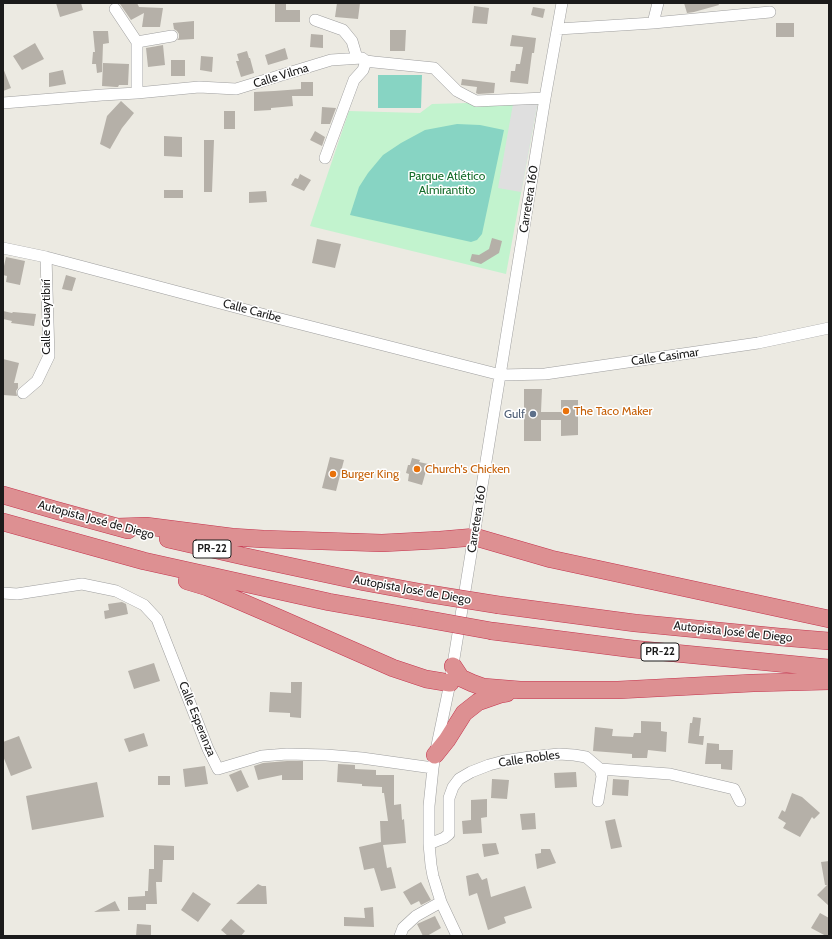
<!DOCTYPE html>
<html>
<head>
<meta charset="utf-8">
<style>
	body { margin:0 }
	#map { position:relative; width:832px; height:939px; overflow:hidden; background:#eceae2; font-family:Cabin,sans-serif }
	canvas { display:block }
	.frame { position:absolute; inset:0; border:4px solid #1b1b1b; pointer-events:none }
</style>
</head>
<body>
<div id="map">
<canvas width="832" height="939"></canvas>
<div class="frame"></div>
</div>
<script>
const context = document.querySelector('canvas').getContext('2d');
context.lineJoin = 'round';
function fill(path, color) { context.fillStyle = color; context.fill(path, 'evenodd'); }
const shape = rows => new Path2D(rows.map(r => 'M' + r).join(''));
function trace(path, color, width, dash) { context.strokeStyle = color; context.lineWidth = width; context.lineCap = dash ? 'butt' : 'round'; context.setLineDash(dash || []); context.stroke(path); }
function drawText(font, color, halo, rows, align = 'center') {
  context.font = font + ' Cabin,sans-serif'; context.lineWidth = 3; context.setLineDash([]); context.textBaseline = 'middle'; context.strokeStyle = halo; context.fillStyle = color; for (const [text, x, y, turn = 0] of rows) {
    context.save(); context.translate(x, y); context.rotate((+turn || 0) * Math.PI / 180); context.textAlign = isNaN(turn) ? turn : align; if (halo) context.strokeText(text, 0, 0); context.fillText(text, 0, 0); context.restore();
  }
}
fill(shape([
	[538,101,506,274,310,226,349,111,420,113,432,104]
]), '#c2f3ce');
fill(shape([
	[378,75,422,75,421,108,378,108],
	[457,124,480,125,504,130,482,234,477,240,471,242,350,215,359,187,368,173,383,155,401,143,425,130]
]), '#87d4c3');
fill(shape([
	[538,101,521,192,498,188,513,104]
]), '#dfdfdf');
fill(shape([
	[56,3,81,3,83,10,60,17],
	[123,3,137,3,139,7,163,8,160,27,142,27,144,13,131,20,120,4],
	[275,3,286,3,286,10,300,10,300,22,275,22],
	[337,3,360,3,358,19,335,17],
	[684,3,718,3,719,5,694,12,687,13],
	[474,6,489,8,487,24,472,23],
	[533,7,545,9,543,18,531,15],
	[194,21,194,39,177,40,179,38,179,34,177,31,174,29,173,23],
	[776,23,794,23,794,37,776,37],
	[390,30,406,30,405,51,390,51],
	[93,31,108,31,109,43,103,44,102,72,97,73,96,64,92,64,93,52,95,52],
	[311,34,323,35,323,48,310,47],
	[512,35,536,38,534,53,532,53,528,84,510,82,511,71,515,71,516,64,520,64,523,47,510,46],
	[35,43,44,59,22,70,13,56],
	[163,45,165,65,148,67,146,48],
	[285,48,288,59,268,65,265,55],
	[247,51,249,58,250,58,254,73,241,77,236,61,239,61,237,54],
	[201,56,213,57,212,72,200,70],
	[171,60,185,60,185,76,171,76],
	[103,63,129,64,128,85,119,85,118,87,116,87,102,86],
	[3,68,11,88,3,91],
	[63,70,66,84,49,87,49,73],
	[462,79,495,83,494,93,478,94,476,93,477,87,461,85],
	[301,82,313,82,313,96,292,96,293,106,271,108,271,110,254,111,254,92,274,91,301,89],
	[121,101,134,113,122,128,110,149,100,144,107,116],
	[322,107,336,108,330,124,321,124],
	[224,111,235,111,235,129,224,129],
	[315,131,325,137,322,146,310,140],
	[164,136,182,137,182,157,164,156],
	[204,140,214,140,212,192,204,192],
	[300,174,311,180,304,191,291,185,295,178,298,179],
	[164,190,183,190,183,198,164,198],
	[266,191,267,202,249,203,249,192],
	[492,238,502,241,499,253,481,264,470,261,472,254,479,255,489,249],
	[317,239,341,244,335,268,312,263],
	[6,257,25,261,20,285,6,282,7,276,3,275,3,266,4,266],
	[66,275,76,278,72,291,62,289],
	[3,311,12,313,13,312,36,314,34,326,11,323,12,321,3,319],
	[3,359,19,363,14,383,18,383,18,388,16,391,17,396,3,395],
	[524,389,542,389,541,412,561,412,561,400,578,400,578,435,561,436,561,420,541,420,541,441,524,441],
	[330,457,344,460,336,491,322,488],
	[412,458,420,460,419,462,428,464,422,485,408,481,409,474,406,473,408,465,410,465],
	[122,602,126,604,128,614,105,619,104,611,109,610,108,604],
	[154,663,160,681,134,689,128,671],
	[291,682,302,682,301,718,290,717,290,713,269,712,270,692,291,693],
	[693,717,701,718,699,736,704,736,703,745,688,743,690,723,692,723],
	[641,721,661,722,661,731,667,732,666,752,648,750,647,758,632,758,632,754,593,751,595,727,613,729,612,736,633,737,634,733,641,733],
	[144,733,148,746,129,752,124,739],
	[19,736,32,768,11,776,3,756,3,742],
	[707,743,719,744,719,750,733,750,732,770,721,769,721,764,705,764],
	[287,761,303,761,303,780,282,780,282,775,258,780,254,766,263,763],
	[338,764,355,765,355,769,376,770,376,775,394,775,394,805,401,804,402,820,404,819,406,843,383,845,387,868,391,867,396,888,381,891,374,868,364,870,359,847,381,842,380,821,388,821,384,793,382,793,382,787,362,786,362,784,337,782],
	[205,766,208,784,185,787,183,769],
	[241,770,249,787,237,792,229,775],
	[576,772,577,787,555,788,554,773],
	[158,776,170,776,170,785,158,785],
	[492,779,509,780,507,799,491,798],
	[613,779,629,780,628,796,612,795],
	[97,782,104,817,32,830,26,796],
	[792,793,802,797,820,813,814,819,812,817,800,837,783,828,786,823,778,818,782,810,785,812],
	[487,799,487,817,481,818,482,833,463,834,462,821,471,820,471,800],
	[535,813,536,829,522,830,520,814],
	[615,819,622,847,611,849,605,821],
	[496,843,499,854,484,857,482,844],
	[154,845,174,846,174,860,163,860,162,882,156,882,157,904,146,904,146,910,128,910,128,897,145,896,145,891,148,891,149,869,154,869],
	[541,849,550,849,556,863,537,869,535,854,541,853],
	[829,861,829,906,817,895,827,885,825,885,821,862],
	[478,873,482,880,487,878,491,897,525,886,532,908,504,917,506,923,488,930,477,893,469,896,466,876],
	[421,882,431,900,421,905,419,901,411,905,403,892],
	[258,884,262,886,266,886,267,904,236,904],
	[193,892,211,904,198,922,181,910],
	[115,901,120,911,94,912],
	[373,907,374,927,344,926,344,917,365,918,364,908],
	[820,913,829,918,829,936,826,936,811,928],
	[435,916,441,928,427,936,423,936,417,924],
	[231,919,245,931,241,936,228,936,221,930],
	[137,924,151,925,151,936,136,936]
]), '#b5b0a8');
const minor = shape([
	[115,9,137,42,137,93],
	[315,20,343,30,352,41,357,58],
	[653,23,658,3],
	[558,29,653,23,770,12],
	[137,42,172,36],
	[3,103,102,95,137,93,199,87,236,89,331,60,362,58,366,61,374,62,434,68,457,91,476,101,545,98],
	[325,158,354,80,363,70,366,61],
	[3,248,46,257,273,317,501,375,545,374,758,343,829,328],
	[23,393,37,381,49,356,46,257],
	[3,593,17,594,82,584,116,591,144,605,157,619,208,749,218,769,262,756,287,754,326,755,362,758,433,768],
	[598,801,602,776,600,769],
	[429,844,444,838,449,834,449,798,453,787,459,779,471,772,489,765,504,761,530,757,559,754,574,755,586,757,600,769,670,774,734,789,740,801],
	[400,936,403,928,416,916,441,902],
	[457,936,441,902,433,876,431,865,429,844,429,806,433,768,435,755,450,683,545,98,562,3]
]);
const highway = shape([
	[3,495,55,510,128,530],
	[3,522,144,561,329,602,420,618],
	[117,527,146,526,232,537,263,539,382,543,440,540,475,537,551,559,829,619],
	[168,539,247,557,364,582,424,593],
	[187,581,207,587,279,618,393,668,426,679,450,683],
	[499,605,635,623,780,637,829,641],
	[492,631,633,649,829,668],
	[453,666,461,678,472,683,483,687,520,690,618,690,753,683,829,681],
	[435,755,447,740,464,713,478,702,501,694,507,693]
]);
trace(minor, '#9f9f9f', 12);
trace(highway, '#c5344e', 18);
trace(minor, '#fff', 11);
trace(highway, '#dd9092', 17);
const highwayBridge = shape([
	[424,593,499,605],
	[420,618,492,631]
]);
trace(highwayBridge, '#c5344e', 18, []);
trace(highwayBridge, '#dd9092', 17);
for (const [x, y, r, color] of [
	[566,411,4,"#e8710a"],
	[533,414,4,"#5c6f8a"],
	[417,469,4,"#e8710a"],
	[333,474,4,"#e8710a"]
]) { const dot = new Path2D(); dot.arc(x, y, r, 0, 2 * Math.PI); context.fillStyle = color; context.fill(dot); trace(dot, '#fff', 1.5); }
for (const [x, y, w] of [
	[212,549,38],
	[660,652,38]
]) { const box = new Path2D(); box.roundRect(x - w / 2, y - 9, w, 18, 3); context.fillStyle = '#fff'; context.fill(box); trace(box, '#1b1b1b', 1); }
drawText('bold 11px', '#1b1b1b', null, [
	["PR-22",212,549],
	["PR-22",660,652]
]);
drawText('12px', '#1b1b1b', '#fff', [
	["Calle Vilma",281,76,-17],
	["Carretera 160",529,199,-81],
	["Calle Caribe",252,311,15],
	["Calle Guaytibirí",46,317,-90],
	["Calle Casimar",665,357,-8],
	["Carretera 160",477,519,-81],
	["Autopista José de Diego",96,520,15],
	["Autopista José de Diego",412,590,10],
	["Autopista José de Diego",733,632,6],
	["Calle Esperanza",197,719,68],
	["Calle Robles",529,759,-8]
]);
drawText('12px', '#156d2b', '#fff', [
	["Parque Atlético",447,176],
	["Almirantito",447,190]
]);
drawText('12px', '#c56008', '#fff', [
	["The Taco Maker",574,411],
	["Church's Chicken",425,469],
	["Burger King",341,474]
], 'left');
drawText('12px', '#4e5e75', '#fff', [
	["Gulf",525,414]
], 'right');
</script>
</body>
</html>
